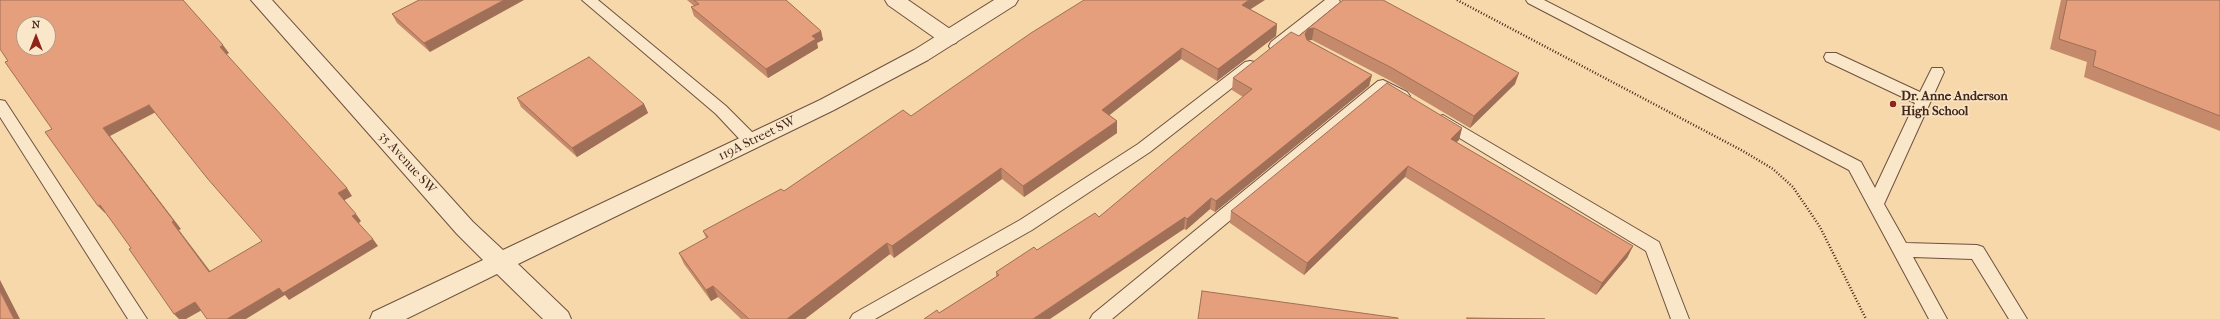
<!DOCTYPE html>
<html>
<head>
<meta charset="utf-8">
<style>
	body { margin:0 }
	#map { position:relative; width:2220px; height:319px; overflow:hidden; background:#f7d8aa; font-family:"IM FELL French Canon",serif }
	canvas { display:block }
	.north { position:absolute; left:16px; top:16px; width:40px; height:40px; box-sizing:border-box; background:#fae6c8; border:1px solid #b09983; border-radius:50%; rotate:0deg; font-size:11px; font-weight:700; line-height:16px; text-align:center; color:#41261c }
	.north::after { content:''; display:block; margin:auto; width:14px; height:18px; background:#8f2418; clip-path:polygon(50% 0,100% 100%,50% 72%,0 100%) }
</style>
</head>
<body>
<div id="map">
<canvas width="2220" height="319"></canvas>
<div class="north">N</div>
</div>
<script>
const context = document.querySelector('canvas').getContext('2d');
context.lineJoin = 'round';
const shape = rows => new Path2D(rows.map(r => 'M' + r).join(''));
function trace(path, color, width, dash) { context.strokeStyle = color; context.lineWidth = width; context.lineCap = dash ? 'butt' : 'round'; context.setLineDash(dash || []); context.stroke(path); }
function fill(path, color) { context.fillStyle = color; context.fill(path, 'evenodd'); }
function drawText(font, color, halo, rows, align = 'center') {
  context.font = font + ' "IM FELL French Canon",serif'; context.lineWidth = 3; context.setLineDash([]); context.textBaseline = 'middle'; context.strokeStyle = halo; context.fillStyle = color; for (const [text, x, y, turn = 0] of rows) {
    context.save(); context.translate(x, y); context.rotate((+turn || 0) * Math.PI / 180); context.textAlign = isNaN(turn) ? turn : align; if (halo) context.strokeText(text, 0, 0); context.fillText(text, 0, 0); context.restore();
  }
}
const service = shape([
	[582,0,598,0,726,106,758,138,760,142,758,146,752,148,746,146,716,114,582,0],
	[1325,0,1339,0,1340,2,1281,50,1271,50,1269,46,1271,42,1325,0],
	[1526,0,1544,0,1861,162,1875,188,1915,103,1826,61,1824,57,1826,53,1836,53,1920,92,1932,68,1942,68,1944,72,1884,204,1906,243,1977,245,1983,247,2027,319,2009,319,1972,259,1913,257,1947,319,1929,319,1849,170,1528,3,1526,0],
	[1250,61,1255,62,1257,66,1255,70,1150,152,1032,230,875,319,850,319,853,314,1020,220,1138,144,1245,62,1250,61],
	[1383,80,1407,92,1410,96,1407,100,1402,101,1397,100,1384,92,1112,319,1090,319,1093,314,1378,81,1383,80],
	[0,100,5,101,147,319,128,319,0,117,0,100],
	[1443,115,1659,242,1689,319,1671,319,1646,251,1438,125,1435,121,1438,117,1443,115]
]);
const minor = shape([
	[885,0,908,0,956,33,959,38,956,43,949,45,942,43,888,5,885,0]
]);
const tertiary = shape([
	[251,0,272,0,473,222,503,250,820,100,914,50,994,0,1018,0,1015,5,928,60,834,110,518,264,568,312,571,319,543,319,497,274,406,319,370,319,373,312,483,260,457,234,251,0]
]);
trace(service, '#6e5240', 2);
trace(minor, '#6e5240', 2);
trace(tertiary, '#6e5240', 2);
trace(shape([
	[1457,0,1743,151,1773,169,1793,187,1820,227,1866,319]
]), '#41261c', 2.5, [1, 2]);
fill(service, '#fae6c8');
fill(minor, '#fae6c8');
fill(tertiary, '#fae6c8');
fill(shape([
	[419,0,430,52,397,23,392,14],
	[687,0,786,0,821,31,823,40,817,43,818,48,768,78,694,16,691,7,694,6],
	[1343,0,1515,84,1470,128,1389,80,1312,40,1308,40,1372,75,1369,86,1215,212,1210,209,1186,230,1184,229,939,313,996,277,996,272,1099,217,1243,97,1232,90,1233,78,1299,36],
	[2061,0,2220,0,2220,131,2084,77,2087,62,2050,49],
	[1250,9,1277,24,1276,36,1217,81,1181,59,1109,115,1117,121,1117,133,1024,197,1002,179,894,258,890,254,805,319,741,319,718,297,711,301,684,264,679,253,706,238,703,231,784,191,911,116],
	[517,98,644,104,648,113,577,157,521,107],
	[1462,128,1459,140,1456,142,1633,246,1627,258,1596,295,1405,177,1304,275,1230,223,1231,211]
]), '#c5896b');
fill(shape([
	[504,0,524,0,430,52,424,43],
	[1249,0,1265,0,1240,16,1242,5],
	[1277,24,1276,36,1217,81,1218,69],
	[1314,28,1312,40,1306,41,1305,34,1308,29],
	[821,31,823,40,817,43,818,48,768,78,766,69,812,36],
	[223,45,229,53,226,55,220,47],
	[1182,48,1181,59,1102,121,1102,110],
	[1519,73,1515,84,1470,128,1474,116],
	[1372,75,1369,86,1215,212,1216,201],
	[644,104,648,113,577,157,572,148],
	[149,105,156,112,110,136,181,229,179,230,216,279,209,272,103,128],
	[1117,121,1117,133,1024,197,1023,186],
	[1462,128,1459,140,1447,151,1451,139],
	[1408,166,1405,177,1304,275,1307,263],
	[1001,168,1002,179,894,258,892,246],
	[347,188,352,196,343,201,338,193],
	[1211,198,1210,209,1186,230,1187,219],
	[100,205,108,212,105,213,98,206],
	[356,214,361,221,358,224,352,216],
	[1185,217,1184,229,1050,319,1033,319],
	[373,239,378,246,289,300,285,295,246,319,227,319,279,288],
	[887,243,890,254,805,319,787,319],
	[1633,246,1627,258,1596,295,1602,283],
	[0,280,20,319,14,319,0,291],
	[713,286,718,297,711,301,706,290],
	[195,302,202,310,186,319,179,319,174,314]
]), '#a06f57');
const building = shape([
	[0,0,183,0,223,45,220,47,347,188,338,193,356,214,352,216,373,239,283,293,279,288,227,319,207,319,195,302,174,314,129,249,131,248,100,205,98,206,45,132,52,129,5,62,8,61,0,49,0,0],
	[24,24,48,24,48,48,24,48,24,24],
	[149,105,207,178,262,241,209,272,172,222,174,221,103,128,149,105],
	[419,0,504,0,424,43,392,14,419,0],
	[694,0,786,0,821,31,812,36,816,39,766,69,691,7,699,4,694,0],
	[1084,0,1249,0,1242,5,1277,24,1218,69,1182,48,1102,110,1117,121,1023,186,1001,168,892,246,887,243,787,319,749,319,713,286,706,290,679,253,708,237,703,231,781,189,784,191,903,110,911,116,1031,33,1084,0],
	[1343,0,1383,0,1519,73,1474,116,1392,68,1314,28,1308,29,1305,34,1307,40,1372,75,1216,201,1211,198,1187,219,1185,217,1033,319,924,319,937,310,939,313,999,275,996,272,1034,247,1037,250,1095,213,1099,217,1252,89,1233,78,1291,32,1299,36,1343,0],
	[2067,0,2220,0,2220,116,2093,66,2096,51,2059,39,2067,0],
	[589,57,644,104,572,148,517,98,589,57],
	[1387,83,1462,128,1451,139,1633,246,1602,283,1408,166,1307,263,1231,211,1387,83],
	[0,291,14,319,0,319,0,291],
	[1202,291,1398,318,1398,319,1198,319,1202,291],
	[1467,318,1545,319,1467,319,1467,318]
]);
fill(building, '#e59f7c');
trace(building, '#a06f57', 1);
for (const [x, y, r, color] of [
	[1893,104,4,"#8f2418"]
]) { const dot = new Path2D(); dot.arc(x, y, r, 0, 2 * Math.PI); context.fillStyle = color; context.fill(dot); trace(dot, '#fae6c8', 1.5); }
drawText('bold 13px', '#41261c', '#fae6c8', [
	["Dr. Anne Anderson",1901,97],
	["High School",1901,112]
], 'left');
drawText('13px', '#41261c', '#fae6c8', [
	["119A Street SW",757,139,-26],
	["35 Avenue SW",407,163,48]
]);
</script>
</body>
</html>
